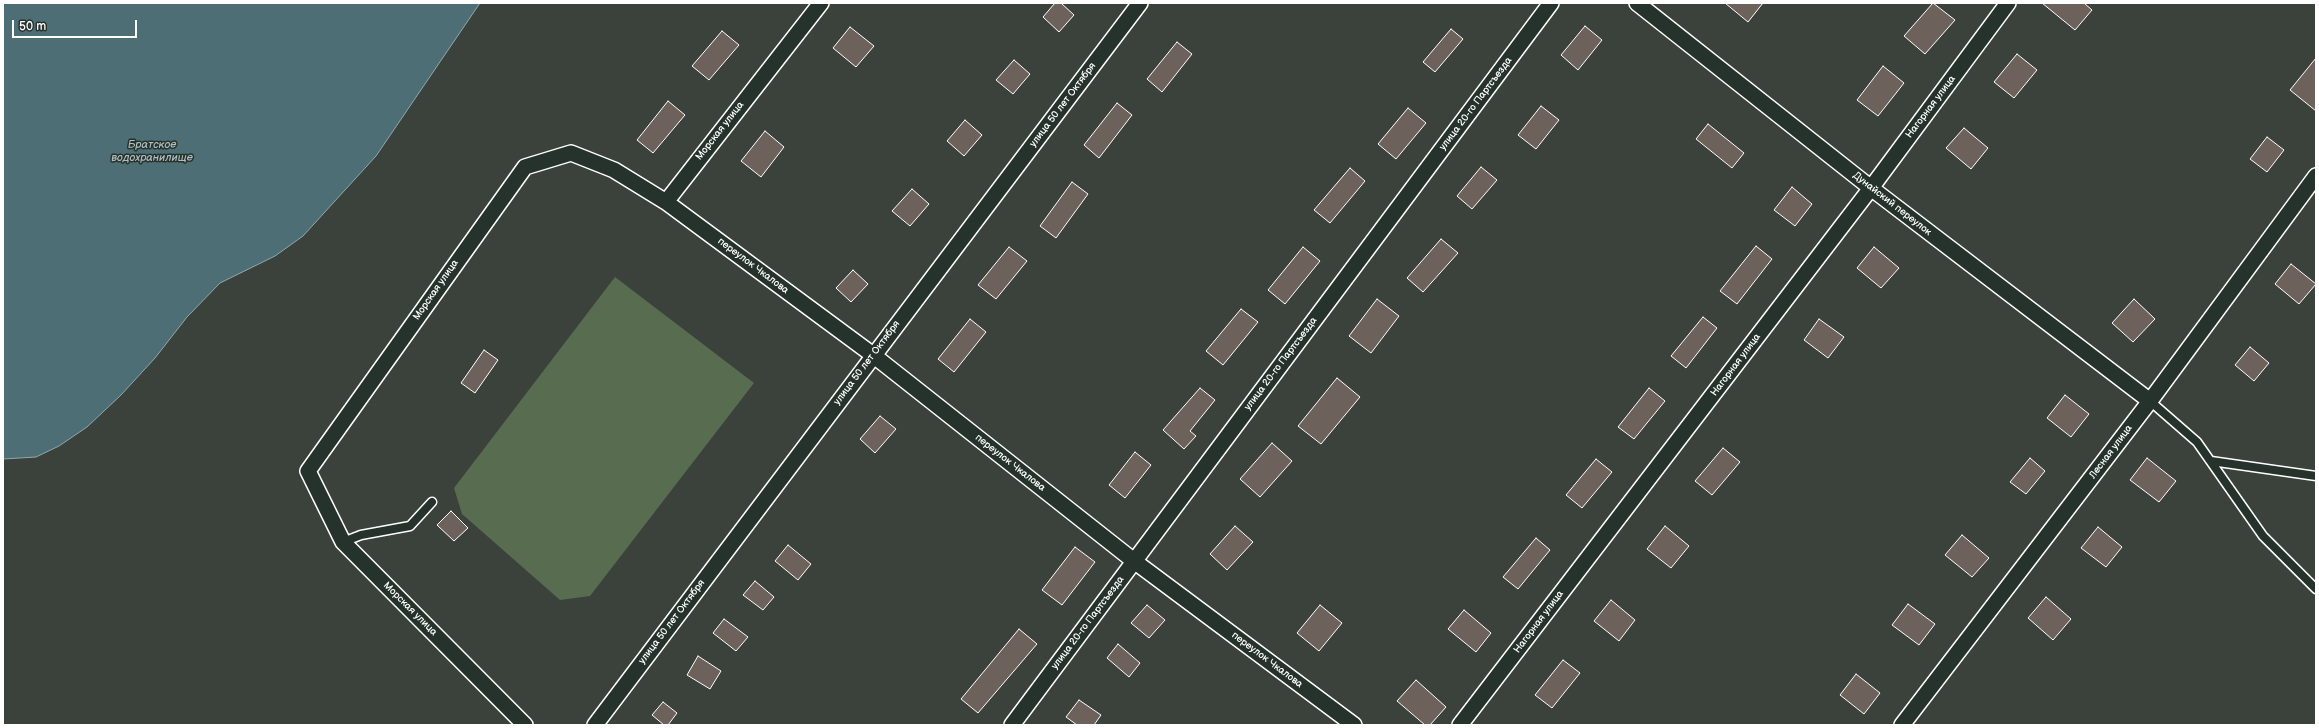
<!DOCTYPE html>
<html>
<head>
<meta charset="utf-8">
<style>
	body { margin:0 }
	#map { position:relative; width:2319px; height:728px; overflow:hidden; background:#3b413b; font-family:"Balsamiq Sans",sans-serif }
	canvas { display:block }
	.frame { position:absolute; inset:0; border:4px solid #fff; pointer-events:none }
	.scale { position:absolute; left:12px; top:20px; width:125px; height:18px; box-sizing:border-box; border:2px solid #fff; border-top:0; padding-left:5px; font-size:12px; line-height:14px; white-space:nowrap; color:#fff; -webkit-text-stroke:3px #26332d; paint-order:stroke }
</style>
</head>
<body>
<div id="map">
<canvas width="2319" height="728"></canvas>
<div class="frame"></div>
<div class="scale">50 m</div>
</div>
<script>
const context = document.querySelector('canvas').getContext('2d');
context.lineJoin = 'round';
function fill(path, color) { context.fillStyle = color; context.fill(path, 'evenodd'); }
const shape = rows => new Path2D(rows.map(r => 'M' + r).join(''));
function trace(path, color, width, dash) { context.strokeStyle = color; context.lineWidth = width; context.lineCap = dash ? 'butt' : 'round'; context.setLineDash(dash || []); context.stroke(path); }
function drawText(font, color, halo, rows, align = 'center') {
  context.font = font + ' "Balsamiq Sans",sans-serif'; context.lineWidth = 3; context.setLineDash([]); context.textBaseline = 'middle'; context.strokeStyle = halo; context.fillStyle = color; for (const [text, x, y, turn = 0] of rows) {
    context.save(); context.translate(x, y); context.rotate((+turn || 0) * Math.PI / 180); context.textAlign = isNaN(turn) ? turn : align; if (halo) context.strokeText(text, 0, 0); context.fillText(text, 0, 0); context.restore();
  }
}
fill(shape([
	[615,277,754,383,590,596,560,600,462,514,454,488]
]), '#586c50');
const water = shape([
	[3,3,480,3,376,156,303,236,275,256,220,283,187,317,155,358,121,395,87,427,59,446,36,457,3,459,3,3]
]);
fill(water, '#4d6e74');
trace(water, '#94a8ac', 1);
const building = shape([
	[1055,3,1061,3,1074,15,1059,32,1043,17,1055,3],
	[1725,3,1763,3,1748,22,1725,3],
	[1933,3,1955,20,1925,54,1904,36,1933,3],
	[2042,3,2084,3,2092,10,2075,30,2042,3],
	[1585,26,1602,40,1578,70,1561,55,1585,26],
	[850,27,874,46,856,67,833,48,850,27],
	[1451,29,1463,39,1435,72,1423,62,1451,29],
	[722,31,739,45,709,80,692,66,722,31],
	[1177,42,1192,54,1162,92,1147,79,1177,42],
	[2017,54,2037,70,2014,98,1994,82,2017,54],
	[2316,58,2316,111,2290,90,2316,58],
	[1014,60,1030,74,1013,94,996,80,1014,60],
	[1883,66,1904,83,1878,116,1857,100,1883,66],
	[668,101,685,115,653,153,637,140,668,101],
	[1117,103,1132,115,1099,158,1084,145,1117,103],
	[1541,106,1559,120,1536,149,1518,135,1541,106],
	[1408,108,1426,123,1396,159,1378,144,1408,108],
	[965,120,982,135,964,156,947,141,965,120],
	[1708,124,1744,153,1732,168,1696,139,1708,124],
	[1964,128,1988,148,1971,169,1946,148,1964,128],
	[765,131,784,147,761,177,741,161,765,131],
	[2267,137,2284,150,2267,172,2250,159,2267,137],
	[1481,167,1497,180,1472,209,1457,196,1481,167],
	[1350,168,1365,181,1330,223,1314,210,1350,168],
	[1072,182,1088,194,1056,238,1040,226,1072,182],
	[1792,187,1812,204,1795,226,1774,210,1792,187],
	[912,189,929,204,910,226,892,211,912,189],
	[1441,239,1458,253,1423,292,1407,278,1441,239],
	[1756,246,1772,259,1737,304,1720,291,1756,246],
	[1009,247,1027,261,996,299,978,285,1009,247],
	[1303,247,1320,261,1285,304,1268,290,1303,247],
	[1874,247,1899,268,1881,288,1857,268,1874,247],
	[2291,264,2316,284,2299,304,2275,284,2291,264],
	[853,270,868,284,851,302,836,288,853,270],
	[1377,299,1399,316,1371,353,1349,336,1377,299],
	[2134,299,2155,319,2133,342,2112,323,2134,299],
	[1241,309,1258,322,1223,365,1206,351,1241,309],
	[1703,317,1717,328,1686,368,1671,356,1703,317],
	[970,319,986,332,954,372,938,359,970,319],
	[1819,319,1844,337,1828,358,1804,340,1819,319],
	[2250,347,2269,363,2254,381,2235,365,2250,347],
	[484,350,498,360,475,393,461,383,484,350],
	[1337,378,1360,397,1321,444,1298,426,1337,378],
	[1200,388,1215,400,1190,431,1196,436,1184,449,1163,430,1200,388],
	[1649,388,1665,401,1634,439,1618,427,1649,388],
	[2065,395,2089,414,2071,437,2047,418,2065,395],
	[880,416,896,429,875,453,860,439,880,416],
	[1272,443,1292,461,1260,497,1240,479,1272,443],
	[1723,448,1740,462,1712,495,1695,481,1723,448],
	[1135,452,1151,465,1125,498,1109,485,1135,452],
	[2030,458,2045,471,2026,494,2010,482,2030,458],
	[2147,458,2176,481,2159,502,2130,480,2147,458],
	[1596,459,1612,472,1582,508,1566,495,1596,459],
	[451,511,468,528,454,541,437,525,451,511],
	[1235,526,1253,542,1227,570,1210,554,1235,526],
	[1665,526,1689,546,1671,568,1647,549,1665,526],
	[2098,527,2122,547,2106,567,2081,548,2098,527],
	[1962,535,1989,558,1972,577,1945,555,1962,535],
	[1536,538,1550,550,1518,589,1503,577,1536,538],
	[788,545,811,564,798,580,775,561,788,545],
	[1075,547,1095,562,1062,605,1042,590,1075,547],
	[755,581,774,597,763,610,743,595,755,581],
	[2046,597,2071,619,2053,640,2028,618,2046,597],
	[1611,600,1635,620,1619,641,1594,621,1611,600],
	[1908,604,1935,624,1919,645,1892,625,1908,604],
	[1147,605,1165,620,1149,638,1131,623,1147,605],
	[1320,605,1342,623,1319,651,1297,633,1320,605],
	[1464,610,1491,633,1476,652,1448,629,1464,610],
	[724,619,748,637,736,651,713,633,724,619],
	[1019,629,1037,644,978,713,961,699,1019,629],
	[1118,644,1140,663,1129,677,1107,658,1118,644],
	[698,656,721,671,710,689,687,675,698,656],
	[1563,660,1580,673,1552,708,1535,695,1563,660],
	[1856,674,1880,693,1864,714,1840,695,1856,674],
	[1416,680,1446,707,1430,725,1425,725,1397,701,1416,680],
	[1079,700,1101,715,1094,725,1077,725,1066,717,1079,700],
	[663,702,677,713,668,725,664,725,652,715,663,702]
]);
fill(building, '#6d615b');
trace(building, '#fff', 1);
const lane = shape([
	[2150,401,2197,442,2263,536,2316,589],
	[2211,461,2316,476],
	[343,542,361,535,410,526,432,502]
]);
const street = shape([
	[1637,3,1871,188,2150,401],
	[666,202,873,355,1134,561,1354,725],
	[525,725,343,542,308,471,525,167,571,153,614,170,666,202,821,3],
	[595,725,1140,3],
	[1012,725,1551,3],
	[1460,725,1871,188,2008,3],
	[1902,725,2150,401,2316,176]
]);
trace(lane, '#fff', 11);
trace(street, '#fff', 18);
trace(lane, '#26332d', 8);
trace(street, '#26332d', 15);
drawText('10px', '#fff', '#26332d', [
	["улица 20-го Партсъезда",1476,104,-53],
	["улица 50 лет Октября",1063,105,-53],
	["Нагорная улица",1931,107,-53],
	["Морская улица",720,131,-52],
	["Дунайский переулок",1892,204,38],
	["переулок Чкалова",753,266,37],
	["Морская улица",436,290,-55],
	["улица 50 лет Октября",867,363,-53],
	["улица 20-го Партсъезда",1281,364,-53],
	["Нагорная улица",1736,365,-53],
	["Лесная улица",2111,452,-53],
	["переулок Чкалова",1010,463,38],
	["Морская улица",410,609,45],
	["улица 50 лет Октября",672,622,-53],
	["Нагорная улица",1539,622,-53],
	["улица 20-го Партсъезда",1088,623,-53],
	["переулок Чкалова",1267,660,37]
]);
drawText('italic 11px', '#afbec0', '#26332d', [
	["Братское",152,145],
	["водохранилище",152,158]
]);
</script>
</body>
</html>
